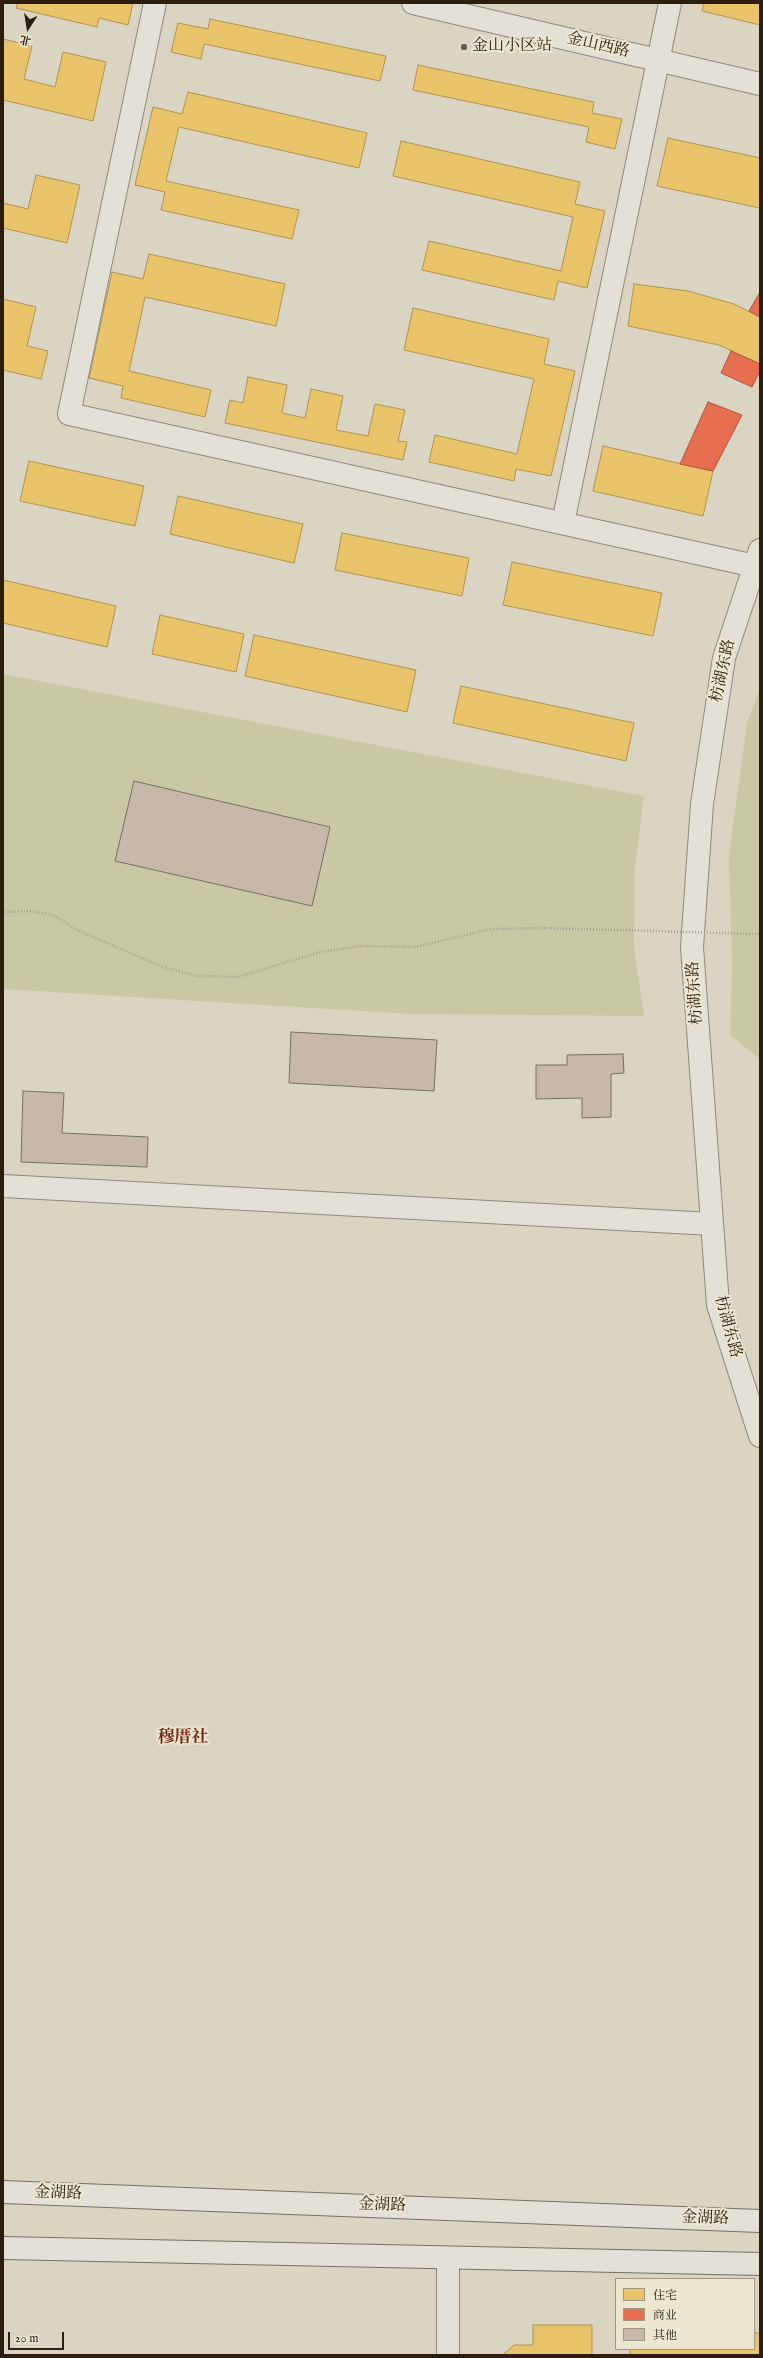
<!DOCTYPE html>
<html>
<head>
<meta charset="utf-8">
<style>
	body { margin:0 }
	#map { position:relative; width:763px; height:2358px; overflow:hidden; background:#dad5c3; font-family:"IM FELL English","Noto Serif SC",serif }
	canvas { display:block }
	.frame { position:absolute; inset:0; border:4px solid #2d1d0c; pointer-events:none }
	.legend { position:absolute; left:615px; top:2278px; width:140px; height:72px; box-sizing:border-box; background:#ede7d2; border:1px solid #a09683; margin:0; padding:5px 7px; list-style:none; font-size:12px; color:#2d1d0c }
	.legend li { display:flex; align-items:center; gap:8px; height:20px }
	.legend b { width:20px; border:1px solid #a09683 }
	.north { position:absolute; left:8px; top:8px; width:40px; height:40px; -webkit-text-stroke:3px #ede7d2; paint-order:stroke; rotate:192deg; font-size:11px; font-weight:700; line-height:16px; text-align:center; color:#2d1d0c }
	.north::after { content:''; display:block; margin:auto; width:14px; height:18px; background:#2d1d0c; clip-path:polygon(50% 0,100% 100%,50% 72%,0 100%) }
	.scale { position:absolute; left:8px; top:2332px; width:56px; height:18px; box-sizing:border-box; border:2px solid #2d1d0c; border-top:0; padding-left:5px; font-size:12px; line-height:14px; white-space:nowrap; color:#2d1d0c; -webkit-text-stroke:3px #ede7d2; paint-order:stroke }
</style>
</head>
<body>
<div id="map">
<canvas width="763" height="2358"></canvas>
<div class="frame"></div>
<ul class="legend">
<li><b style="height:11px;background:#e9c46a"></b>住宅</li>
<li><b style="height:11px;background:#e76f51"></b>商业</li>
<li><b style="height:11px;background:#c7b8aa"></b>其他</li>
</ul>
<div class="north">北</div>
<div class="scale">20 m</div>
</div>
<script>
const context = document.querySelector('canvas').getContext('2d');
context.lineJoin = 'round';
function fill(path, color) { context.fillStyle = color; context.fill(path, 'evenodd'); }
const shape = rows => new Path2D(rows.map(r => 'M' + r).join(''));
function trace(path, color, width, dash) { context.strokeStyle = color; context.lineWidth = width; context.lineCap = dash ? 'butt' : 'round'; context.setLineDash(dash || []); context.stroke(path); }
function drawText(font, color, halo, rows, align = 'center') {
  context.font = font + ' "IM FELL English","Noto Serif SC",serif'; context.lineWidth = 4; context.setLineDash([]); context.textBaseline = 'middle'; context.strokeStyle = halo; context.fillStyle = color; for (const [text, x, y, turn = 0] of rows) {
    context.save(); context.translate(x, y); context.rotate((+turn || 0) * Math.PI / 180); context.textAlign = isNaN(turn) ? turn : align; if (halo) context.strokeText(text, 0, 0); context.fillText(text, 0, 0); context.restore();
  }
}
fill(shape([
	[3,674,644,796,635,867,634,947,644,1016,410,1014,3,989],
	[760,689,760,1059,730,1035,732,966,729,855,747,723]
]), '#c9c8a4');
const homes = shape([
	[18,3,133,3,128,25,99,18,97,27,16,8,18,3],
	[704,3,760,3,760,25,702,11,704,3],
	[210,19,386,56,380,81,204,44,201,59,171,52,178,23,208,29,210,19],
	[3,39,32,46,24,79,55,87,63,52,106,62,93,121,3,100,3,39],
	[418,65,594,102,592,113,622,119,615,149,586,142,589,127,413,90,418,65],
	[188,92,367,133,359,168,179,127,166,181,299,210,292,239,161,210,165,192,135,185,153,107,182,114,188,92],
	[668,138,760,158,760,208,657,186,668,138],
	[401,141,580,182,575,204,605,211,587,288,558,281,554,300,422,270,429,241,561,271,573,217,393,176,401,141],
	[36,175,80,185,67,243,3,228,3,203,28,209,36,175],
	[149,254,285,284,276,326,145,297,129,371,211,390,205,417,121,398,123,386,89,378,112,272,143,279,149,254],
	[634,284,688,291,734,304,760,317,760,364,719,345,628,326,634,284],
	[3,299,36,307,27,346,48,351,41,379,3,370,3,299],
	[413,308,549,339,544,364,575,371,551,476,516,469,514,481,429,462,435,435,517,454,534,379,404,350,413,308],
	[248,377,287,385,282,413,305,418,311,389,343,396,336,430,368,436,375,404,405,410,398,441,407,442,403,460,225,423,230,400,243,403,248,377],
	[603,446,713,471,703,516,593,491,603,446],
	[29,461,144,486,135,526,20,501,29,461],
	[178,496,303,524,294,563,170,534,178,496],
	[342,533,469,558,462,596,335,570,342,533],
	[512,562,662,593,653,636,503,605,512,562],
	[3,580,116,606,107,647,3,623,3,580],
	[160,615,244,634,236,672,152,654,160,615],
	[254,635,416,670,407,712,245,676,254,635],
	[461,686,634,723,626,761,453,723,461,686],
	[533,2325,592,2325,592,2355,503,2355,514,2345,533,2345,533,2325],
	[754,2333,760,2333,760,2355,630,2355,630,2349,754,2349,754,2333]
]);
fill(homes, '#e9c46a');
trace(homes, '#b1924e', 1);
const shops = shape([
	[760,292,760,317,749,311,760,292],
	[731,351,760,364,760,371,752,387,721,373,731,351],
	[708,402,742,415,713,471,680,464,708,402]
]);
fill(shops, '#e76f51');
trace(shops, '#af563c', 1);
const building = shape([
	[134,781,330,827,312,906,115,861,134,781],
	[291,1032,437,1040,434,1091,289,1083,291,1032],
	[623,1054,624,1073,611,1074,611,1117,582,1118,582,1098,536,1099,536,1065,567,1065,567,1055,623,1054],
	[23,1091,64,1093,62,1133,148,1137,147,1167,21,1162,23,1091]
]);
fill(building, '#c7b8aa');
trace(building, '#757064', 1);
const minor = shape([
	[155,3,69,414,755,566],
	[413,3,760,84],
	[563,523,670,3],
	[448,2355,448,2259]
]);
const tertiary = shape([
	[760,550,724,658,702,804,692,947,718,1305,760,1436],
	[3,1186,712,1224]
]);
const secondary = shape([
	[3,2192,760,2221],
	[3,2248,760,2264]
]);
trace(minor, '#8e897d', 24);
trace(tertiary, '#8e897d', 24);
trace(secondary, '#757064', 24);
trace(shape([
	[3,912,29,911,53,915,77,930,163,967,197,976,238,977,320,952,361,946,415,947,491,929,545,928]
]), '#a19d94', 2.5, [1, 2]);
trace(minor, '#e2e0d7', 22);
trace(tertiary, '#e2e0d7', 22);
trace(secondary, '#e2e0d7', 22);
trace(shape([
	[545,928,760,934]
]), '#a19d94', 2.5, [1, 2]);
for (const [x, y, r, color] of [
	[464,47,4,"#6a5d4c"]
]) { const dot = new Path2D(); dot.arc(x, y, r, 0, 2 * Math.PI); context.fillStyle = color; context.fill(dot); trace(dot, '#ede7d2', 1.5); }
drawText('16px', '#2d1d0c', '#ede7d2', [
	["金山西路",598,46,13],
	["枋湖东路",724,671,-78],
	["枋湖东路",696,993,-94],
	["枋湖东路",727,1327,75],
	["金湖路",58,2194,2],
	["金湖路",382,2206,2],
	["金湖路",705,2219,2]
]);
drawText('16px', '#2d1d0c', '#ede7d2', [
	["金山小区站",472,47]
], 'left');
drawText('bold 17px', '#7a1f14', '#ede7d2', [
	["穆厝社",183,1739]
]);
</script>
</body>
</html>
